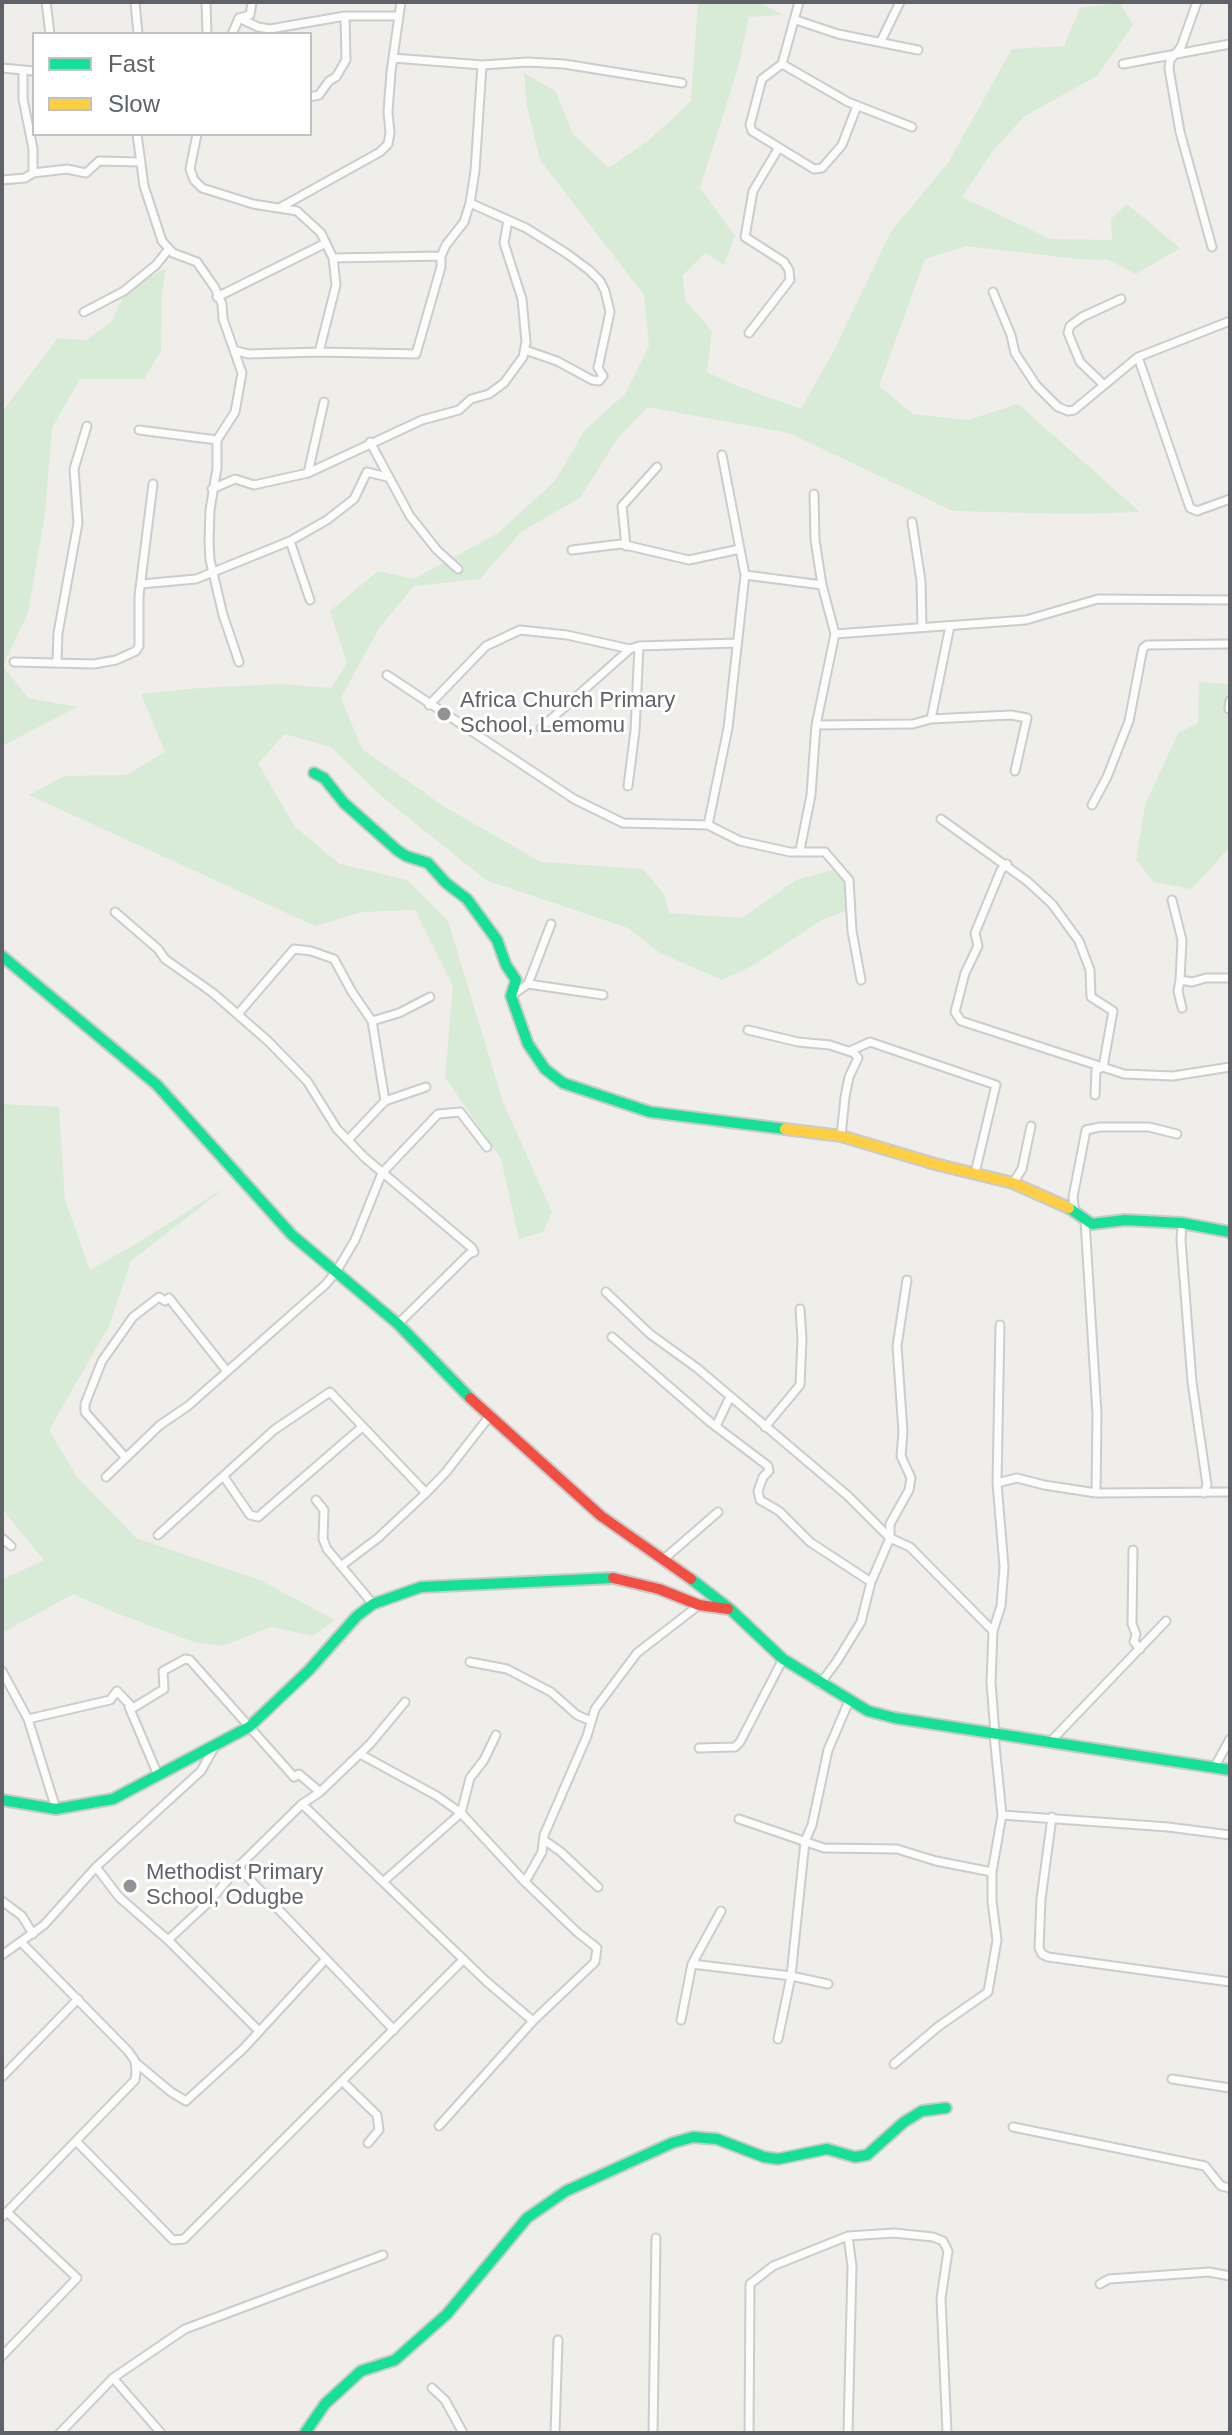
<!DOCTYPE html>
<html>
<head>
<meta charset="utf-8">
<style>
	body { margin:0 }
	#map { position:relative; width:1232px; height:2435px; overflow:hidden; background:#efeeea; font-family:Helvetica,sans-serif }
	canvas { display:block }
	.frame { position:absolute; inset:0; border:4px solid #5f6368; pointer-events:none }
	.legend { position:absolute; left:32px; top:32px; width:280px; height:104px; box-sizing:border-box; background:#fff; border:2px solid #bfc1c3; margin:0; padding:10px 14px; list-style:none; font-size:24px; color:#5f6368 }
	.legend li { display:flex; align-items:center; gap:16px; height:40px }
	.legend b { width:40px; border:2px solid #bfc1c3 }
</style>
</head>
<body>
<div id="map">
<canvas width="1232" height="2435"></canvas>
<div class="frame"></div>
<ul class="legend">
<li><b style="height:10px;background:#16e098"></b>Fast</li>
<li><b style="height:10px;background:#ffcf43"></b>Slow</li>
</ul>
</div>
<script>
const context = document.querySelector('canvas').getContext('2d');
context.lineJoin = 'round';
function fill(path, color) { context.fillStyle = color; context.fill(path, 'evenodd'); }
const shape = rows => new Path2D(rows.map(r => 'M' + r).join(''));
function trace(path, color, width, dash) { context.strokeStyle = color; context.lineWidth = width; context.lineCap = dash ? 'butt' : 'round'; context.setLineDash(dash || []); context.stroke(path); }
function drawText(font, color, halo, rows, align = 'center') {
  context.font = font + ' Helvetica,sans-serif'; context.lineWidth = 6; context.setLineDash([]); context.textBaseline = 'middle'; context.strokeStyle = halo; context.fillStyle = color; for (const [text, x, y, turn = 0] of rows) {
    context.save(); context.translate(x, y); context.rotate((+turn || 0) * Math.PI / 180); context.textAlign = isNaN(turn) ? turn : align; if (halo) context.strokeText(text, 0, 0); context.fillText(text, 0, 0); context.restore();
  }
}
fill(shape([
	[698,2,759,2,783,15,749,17,738,68,700,188,735,236,724,265,705,253,683,275,685,300,712,331,707,372,735,385,801,409,831,356,892,230,948,163,1012,49,1064,46,1080,8,1120,3,1133,25,1097,76,1025,116,994,149,962,197,1050,239,1112,240,1111,219,1127,204,1180,248,1136,274,1109,260,1078,259,966,246,925,259,879,386,913,414,968,420,1018,404,1140,512,1073,514,953,511,789,433,647,407,618,438,580,498,522,531,480,579,414,586,379,628,341,698,362,749,445,807,541,862,643,869,664,894,669,913,742,918,796,880,840,868,856,907,820,921,752,966,722,980,660,953,628,928,486,880,386,800,331,747,285,734,258,763,295,827,340,864,407,880,448,921,503,1102,552,1212,543,1232,519,1239,501,1159,445,1077,453,986,415,910,362,912,315,926,29,795,64,776,126,775,165,752,141,694,199,688,281,684,331,688,347,663,330,611,378,571,414,579,498,533,555,481,585,430,625,394,649,346,644,295,540,160,527,107,524,73,555,91,573,134,609,168,649,140,691,101],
	[166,268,162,292,161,351,144,379,80,379,52,428,45,514,28,613,3,666,28,698,77,707,2,746,2,412,58,338,86,340,111,322,127,290],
	[1199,682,1230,684,1230,847,1191,889,1154,882,1136,860,1145,805,1178,733,1198,723],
	[2,1104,59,1107,65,1200,90,1270,136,1244,226,1187,131,1261,109,1326,49,1430,77,1477,136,1538,260,1580,335,1620,313,1636,271,1627,222,1646,194,1642,116,1613,73,1594,2,1633,2,1580,44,1560,2,1509]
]), '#d8ebd6');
const street = shape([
	[46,2,50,34],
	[135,2,138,34],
	[206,2,207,34],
	[799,2,782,64,762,79,750,125,752,131,814,169,822,168,842,145,857,106],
	[1197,2,1181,47,1170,60,1169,69,1180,132,1212,247],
	[239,18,258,27,270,29,345,16,399,16],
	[796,20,838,34,918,50],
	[232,34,239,18,250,15,252,2],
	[881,41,900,2],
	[393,58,482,65,527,62,564,64,682,83],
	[782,64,848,102,912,127],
	[1123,64,1230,44],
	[2,68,34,71],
	[23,71,23,99,33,149,33,173],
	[310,97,319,95,329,81,336,77,346,60,345,16],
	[137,134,144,186,162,241,173,253,197,262,215,288,222,304,223,319,242,373,235,412,217,440,217,468,210,510,209,541,210,560,223,615,239,662],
	[197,134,190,169,194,180,202,188,253,204,297,211,321,233,333,258,336,285,319,352],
	[2,180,25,178,33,173,67,169,86,173,99,161,140,162],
	[470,203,526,228,566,253,589,270,600,281,605,291,610,312,598,368,603,376,599,381,592,380,557,361,525,350],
	[281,207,380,152,388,144,390,133,388,112,391,72,401,2],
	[333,258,441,256],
	[993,292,1011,335,1015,353,1036,385,1058,407,1068,411,1074,410,1138,357,1230,321],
	[217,297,326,243],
	[84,312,124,291,156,265,168,250],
	[749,333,790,280,789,270,784,262,745,237,753,191,778,149],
	[237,351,248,354,319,352,416,354,441,267,441,256,446,245,464,222,470,203,475,171,482,65],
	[1138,357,1190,508,1197,511,1230,499],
	[1104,385,1080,362,1068,333,1070,326,1082,317,1121,299],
	[139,430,217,440],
	[370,442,410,516,437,550,458,569],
	[308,473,324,402],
	[212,489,235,479,254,485,308,473,422,420,459,410,471,399,489,394,504,383,523,357,526,342,522,299,504,243,508,220],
	[912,522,921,581,922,627],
	[290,541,310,600],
	[626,546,622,506,657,467],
	[572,550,621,544,689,560,740,549],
	[745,575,822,585],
	[141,584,196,579,290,541,327,520,354,499,367,472,387,477],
	[835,634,1026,620,1098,599,1230,600],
	[14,662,94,664,116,660,136,651,139,646,139,596,153,484],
	[57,662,58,633,78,523,74,469,87,426],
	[387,675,574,799,623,823,708,825,740,841,790,852,825,852,849,880,852,931,861,980],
	[429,705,486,646,520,630,567,635,630,649,639,646,736,643],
	[1229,709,1230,701],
	[931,719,1011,715,1027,718,1015,771],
	[816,725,913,724,931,719,950,626],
	[541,728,630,649],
	[628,786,635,731,639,646],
	[1092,805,1107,777,1129,721,1143,648,1147,645,1230,644],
	[941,819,1027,881,1052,904,1079,941,1090,970,1091,997,1113,1011,1103,1067,1096,1070,1095,1095],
	[708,825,728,728,745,575,722,455],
	[800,850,811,795,816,725,835,634,822,585,815,540,814,494],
	[1007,864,1001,870,975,933,978,946,965,973,955,1012,961,1021,1124,1074,1173,1076,1230,1067],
	[1172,900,1182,940,1180,980],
	[115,912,158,949,165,959,213,993,268,1041,307,1081,337,1129,364,1157,472,1248,474,1252,469,1254,398,1324],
	[528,984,603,995],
	[511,996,528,984,551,924],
	[1182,1008,1178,991,1180,980,1192,982,1206,978,1230,978],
	[238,1014,294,949,311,951,334,959,352,992,372,1021,385,1101],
	[372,1021,399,1013,430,997],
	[748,1030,798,1042,830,1045,854,1053,858,1058,849,1077,845,1097,841,1136],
	[850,1051,870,1042,996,1085,975,1173],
	[348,1140,385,1101,426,1087],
	[1013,1183,1022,1169,1031,1126],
	[1075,1213,1073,1197,1086,1130,1100,1127,1149,1127,1177,1134],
	[1085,1221,1097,1414,1096,1493],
	[1182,1223,1181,1240,1192,1382,1207,1485,1204,1493],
	[606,1292,650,1334,697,1368,848,1496,890,1538,910,1547,993,1631],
	[612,1337,710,1422,768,1466,769,1471,763,1477,758,1491,760,1500,779,1511,810,1542,871,1582],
	[716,1426,730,1397],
	[765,1427,800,1385,802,1339,800,1309],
	[126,1458,85,1412,85,1404,102,1361,133,1317,159,1297,165,1301,169,1298,226,1370],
	[106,1477,160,1425,188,1406,325,1285,336,1272,355,1240,382,1173,438,1114,460,1112,487,1147],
	[224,1477,250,1515,258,1517,362,1427],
	[997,1483,1017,1478,1044,1485,1096,1493,1230,1492],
	[316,1500,324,1510,323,1539,327,1549,373,1604],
	[158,1535,274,1430,330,1392,426,1493],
	[2,1538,11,1546],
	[1133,1550,1132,1624,1136,1634,1134,1642,1140,1649],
	[665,1558,718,1512],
	[341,1566,378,1538,426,1493,446,1472,489,1417],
	[470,1662,507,1669,551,1692,577,1715,591,1721],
	[2,1671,28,1719,56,1809],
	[820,1684,837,1661,861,1622,871,1582,890,1538,890,1524,909,1490,911,1478,901,1456,903,1432,897,1346,907,1280],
	[117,1691,133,1708,164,1689,163,1671,185,1659,190,1660,294,1777,299,1774,320,1792],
	[129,1707,158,1775],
	[28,1719,110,1700,117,1691,119,1694],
	[995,1734,991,1682,993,1631,1001,1606,1004,1567,997,1483,1000,1325],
	[1050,1742,1166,1621],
	[699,1748,735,1747,740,1742,783,1659],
	[360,1754,437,1796,461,1813,525,1882,577,1932,597,1948,595,1962,533,2021,439,2126],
	[1214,1768,1230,1739],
	[302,1804,487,1982,533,2021],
	[1002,1815,1168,1827,1230,1835],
	[1052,1817,1041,1899,1039,1948,1042,1954,1048,1957,1230,1982],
	[739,1819,824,1848,897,1849,936,1861,992,1872],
	[544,1840,561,1852,598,1887],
	[96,1867,119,1897,168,1940,259,2031],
	[238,1867,394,2030],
	[384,1881,461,1813,470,1778,484,1760,496,1735],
	[525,1882,542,1852,544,1835,587,1736,595,1709,637,1653,699,1605],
	[2,1901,22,1916,33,1934],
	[168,1940,210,1901,238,1867,302,1804,320,1792,370,1744,405,1702],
	[2,1955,44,1925,96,1867,201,1771,215,1746],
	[692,1964,791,1976,828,1984],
	[681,2020,692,1964,721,1911],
	[778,2039,791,1976,805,1841,812,1825,828,1750,849,1701],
	[135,2062,171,2092,186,2101,243,2049,325,1960],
	[894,2064,939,2026,988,1992,997,1940,992,1901,992,1872,1002,1815,994,1735],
	[2,2077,78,1999],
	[1172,2079,1230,2088],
	[342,2081,377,2115,379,2130,368,2143],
	[1013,2127,1205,2166,1221,2186,1230,2188],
	[76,2141,173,2240,184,2239,463,1960],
	[2,2217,135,2080,136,2072,135,2061,128,2051,21,1942],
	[848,2236,852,2266,848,2433],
	[1100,2284,1109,2279,1209,2272,1230,2276],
	[2,2356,77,2278,7,2212],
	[113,2378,161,2433],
	[432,2388,445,2400,463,2433],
	[60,2433,113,2378,185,2329,383,2255],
	[555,2433,558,2340],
	[653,2433,656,2238],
	[749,2433,750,2284,773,2266,848,2236,894,2233,933,2237,943,2241,948,2251,941,2298,947,2433]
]);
const fast = shape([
	[314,773,324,778,344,803,397,850,406,856,428,863,446,883,467,899,497,940,506,965,516,980,511,996,528,1044,545,1069,563,1083,650,1112,785,1129],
	[2,956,157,1085,292,1235,398,1324,470,1398],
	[1069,1208,1092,1224,1125,1220,1182,1223,1230,1232],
	[691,1579,730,1609,783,1659,868,1711,895,1718,1230,1770],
	[2,1800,56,1809,113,1799,249,1727,309,1670,357,1616,373,1604,421,1587,613,1578],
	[305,2433,325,2404,361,2371,395,2360,447,2314,527,2218,566,2191,672,2143,693,2137,717,2139,764,2157,778,2159,827,2149,855,2157,867,2155,904,2122,922,2111,946,2108]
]);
const slow = shape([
	[785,1129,841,1136,935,1164,1013,1183,1069,1208]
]);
const jam = shape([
	[470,1398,601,1516,691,1579],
	[613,1578,659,1589,699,1605,728,1609]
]);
trace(street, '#cbcccc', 11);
trace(fast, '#cacacb', 14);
trace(slow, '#cacacb', 14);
trace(jam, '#cacacb', 14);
trace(street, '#fdfcfc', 7);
trace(fast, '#16e098', 10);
trace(slow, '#ffcf43', 10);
trace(jam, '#f24e42', 10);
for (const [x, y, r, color] of [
	[444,714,8,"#919496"],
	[130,1886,8,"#919496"]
]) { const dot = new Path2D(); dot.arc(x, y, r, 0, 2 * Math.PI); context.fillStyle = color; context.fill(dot); trace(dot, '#fff', 3); }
drawText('22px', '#5f6368', '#fff', [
	["Africa Church Primary",460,701],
	["School, Lemomu",460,726],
	["Methodist Primary",146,1873],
	["School, Odugbe",146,1898]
], 'left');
</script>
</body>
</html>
